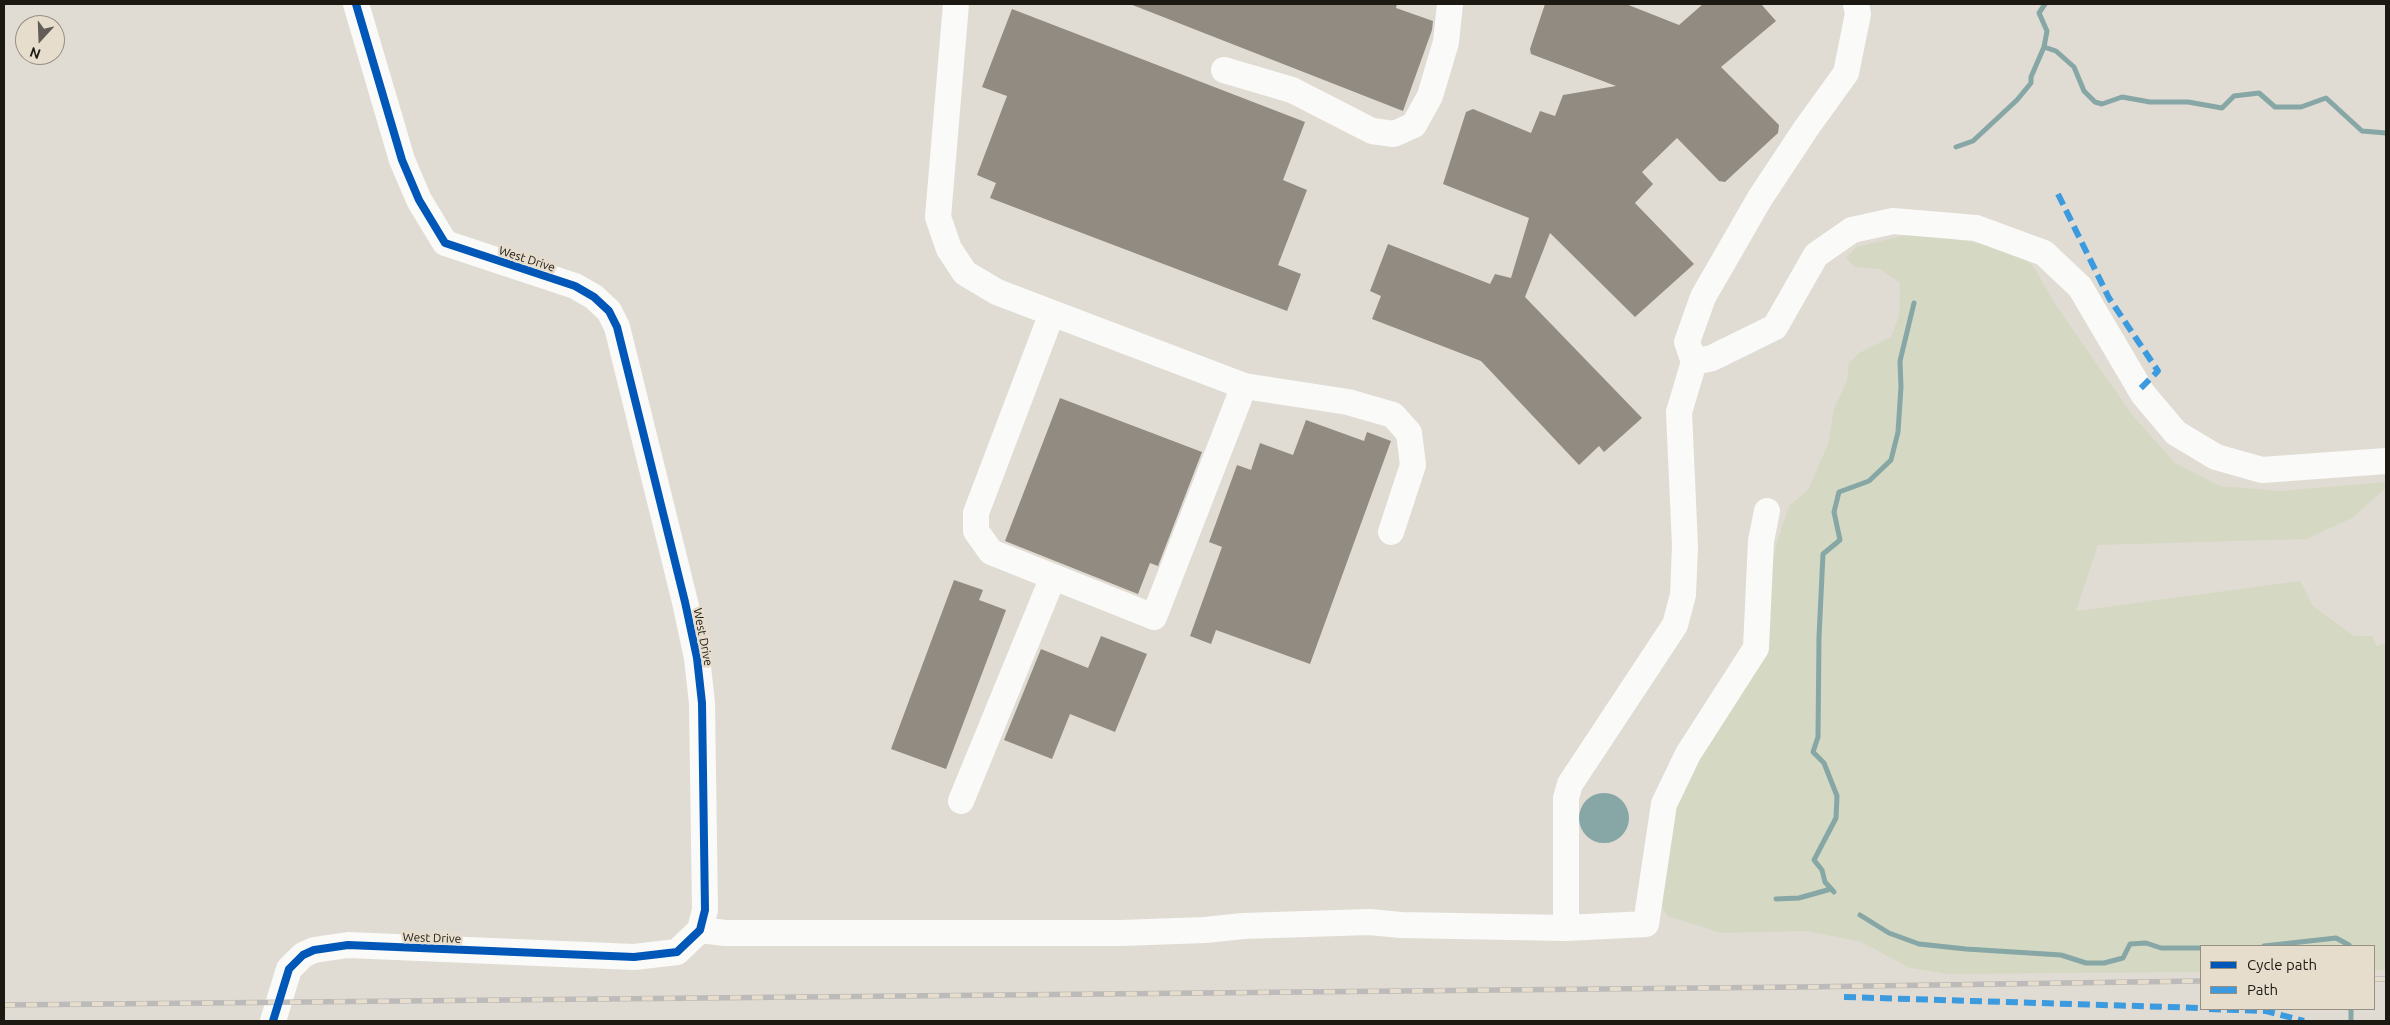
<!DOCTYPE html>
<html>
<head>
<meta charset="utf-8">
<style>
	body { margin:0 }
	#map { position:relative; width:2390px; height:1025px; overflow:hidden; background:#e1dcd3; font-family:Ubuntu,sans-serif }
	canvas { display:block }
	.frame { position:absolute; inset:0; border:5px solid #1c1913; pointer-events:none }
	.legend { position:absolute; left:2200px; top:945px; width:175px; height:65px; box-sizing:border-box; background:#e7ddcd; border:1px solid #968f83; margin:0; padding:6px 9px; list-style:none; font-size:15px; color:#1c1913 }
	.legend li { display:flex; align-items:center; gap:10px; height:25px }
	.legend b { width:25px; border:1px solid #968f83 }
	.north { position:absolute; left:15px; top:15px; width:50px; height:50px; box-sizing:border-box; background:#e7ddcd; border:1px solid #968f83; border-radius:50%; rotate:200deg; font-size:14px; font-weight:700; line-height:20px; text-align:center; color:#1c1913 }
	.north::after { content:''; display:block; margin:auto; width:18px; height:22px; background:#615d56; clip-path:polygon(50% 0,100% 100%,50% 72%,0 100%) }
</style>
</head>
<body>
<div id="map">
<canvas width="2390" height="1025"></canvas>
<div class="frame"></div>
<ul class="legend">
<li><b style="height:6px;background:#0057b8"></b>Cycle path</li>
<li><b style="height:6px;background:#3c9bde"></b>Path</li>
</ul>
<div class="north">N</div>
</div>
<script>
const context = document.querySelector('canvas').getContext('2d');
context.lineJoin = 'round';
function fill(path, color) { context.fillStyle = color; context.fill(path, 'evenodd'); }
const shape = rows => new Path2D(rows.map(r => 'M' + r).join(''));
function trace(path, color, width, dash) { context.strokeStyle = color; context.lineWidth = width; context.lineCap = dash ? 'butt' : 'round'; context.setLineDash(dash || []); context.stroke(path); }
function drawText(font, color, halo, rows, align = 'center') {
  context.font = font + ' Ubuntu,sans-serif'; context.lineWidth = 5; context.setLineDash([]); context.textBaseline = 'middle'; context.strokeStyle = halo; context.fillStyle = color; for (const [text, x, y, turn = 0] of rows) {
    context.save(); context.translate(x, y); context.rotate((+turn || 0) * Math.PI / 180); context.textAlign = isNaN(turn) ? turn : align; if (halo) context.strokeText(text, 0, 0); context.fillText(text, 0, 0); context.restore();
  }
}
fill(shape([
	[1915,233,2010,248,2033,266,2055,304,2133,416,2175,463,2220,486,2280,491,2386,482,2386,488,2352,518,2306,539,2098,545,2076,611,2300,581,2313,606,2354,636,2372,636,2377,646,2386,643,2386,970,2374,970,2374,946,2201,946,2201,972,1948,974,1910,968,1861,942,1807,931,1721,933,1668,916,1657,900,1666,813,1758,660,1775,548,1789,506,1808,490,1828,444,1834,409,1847,380,1849,363,1859,353,1891,337,1899,316,1900,283,1880,269,1855,267,1846,258,1856,247]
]), '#d5d8c3');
fill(shape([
	'1579 818a25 25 0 1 1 50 0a25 25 0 1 1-50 0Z'
]), '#86a7a5');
trace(shape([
	[2044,47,2056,51,2074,67,2084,91,2095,102,2102,104,2122,97,2150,102,2188,102,2222,108,2234,96,2259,93,2275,107,2301,107,2326,98,2362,131,2386,133],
	[1956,147,1973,141,2017,100,2031,83,2031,77,2044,47,2047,31,2039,13,2045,4],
	[1834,892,1825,882,1822,870,1814,860,1836,818,1837,796,1824,763,1813,752,1818,737,1819,637,1823,554,1840,540,1834,512,1839,492,1869,481,1891,460,1898,432,1901,387,1900,361,1914,303],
	[1776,899,1799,898,1831,889],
	[1860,915,1889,933,1919,944,1966,949,2061,955,2086,963,2104,963,2123,958,2130,944,2146,943,2161,948,2201,948],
	[2264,946,2336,938,2349,945],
	[2351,1021,2351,1009]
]), '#86a7a5', 5);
fill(shape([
	[1130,4,1397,4,1396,8,1433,21,1432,30,1403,111],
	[1545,4,1626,4,1679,25,1703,4,1761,4,1776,21,1721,67,1779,125,1778,133,1725,182,1719,181,1677,138,1642,172,1653,184,1635,203,1694,264,1635,317,1550,233,1525,297,1642,418,1604,452,1599,446,1579,465,1481,361,1372,319,1381,296,1370,291,1388,244,1490,284,1495,274,1511,278,1529,218,1443,184,1466,112,1473,109,1531,133,1540,111,1555,116,1563,95,1616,86,1531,54,1530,49],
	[1012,9,1305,122,1283,180,1307,190,1278,265,1301,274,1287,311,990,198,996,183,977,175,1007,96,982,87],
	[1060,398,1202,452,1158,566,1150,563,1138,594,1005,541],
	[1306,420,1364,441,1367,432,1391,441,1310,664,1216,630,1211,644,1190,636,1222,547,1209,542,1237,465,1251,470,1260,443,1293,455],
	[954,580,983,590,979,600,1006,610,946,769,891,749],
	[1101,636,1147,654,1115,732,1070,714,1052,759,1004,740,1041,649,1088,668]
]), '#918b81');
trace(shape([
	[956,4,938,217,949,249,965,273,997,292,1052,313,1244,386,1154,617,991,552,976,531,976,513,1052,313],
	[1856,4,1858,14,1846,73,1807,127,1760,198,1703,297,1687,342,1694,362,1712,358,1775,327,1816,255,1852,230,1893,221,1976,228,2044,253,2080,287,2143,394,2176,433,2216,457,2262,470,2386,461],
	[1224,70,1292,90,1372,131,1394,134,1414,125,1430,96,1446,42,1450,4],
	[1244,386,1348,402,1393,415,1409,433,1413,465,1391,532],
	[961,801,1053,577],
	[1566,928,1566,798,1570,784,1675,625,1683,595,1685,546,1679,412,1694,362],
	[700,930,725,933,1121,933,1205,930,1243,926,1370,922,1401,925,1566,928,1646,924,1664,804,1688,754,1756,648,1761,541,1767,511],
	[273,1021,289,969,303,955,314,950,348,945,634,957,677,952,700,930,705,910,702,703,697,658,685,602,617,327,609,311,594,297,575,286,445,243,419,200,402,160,356,4]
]), '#fafaf8', 26);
const rail = shape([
	[2374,979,2386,979],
	[4,1005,1801,987,2201,981]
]);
trace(rail, '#bcbbb9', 5.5);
trace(rail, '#e7ddcd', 4, [11]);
trace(shape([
	[2058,194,2109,298,2158,371,2140,389],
	[1844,997,2201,1008],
	[2209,1009,2266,1011,2304,1021]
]), '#3c9bde', 6, [12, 6]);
trace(shape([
	[273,1021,289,969,303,955,314,950,348,945,634,957,677,952,700,930,705,910,702,703,697,658,685,602,617,327,609,311,594,297,575,286,445,243,419,200,402,160,356,4]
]), '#0057b8', 8);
drawText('12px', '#1c1913', '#e7ddcd', [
	["West Drive",527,259,18],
	["West Drive",703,637,79],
	["West Drive",432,938,2]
]);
</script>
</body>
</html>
